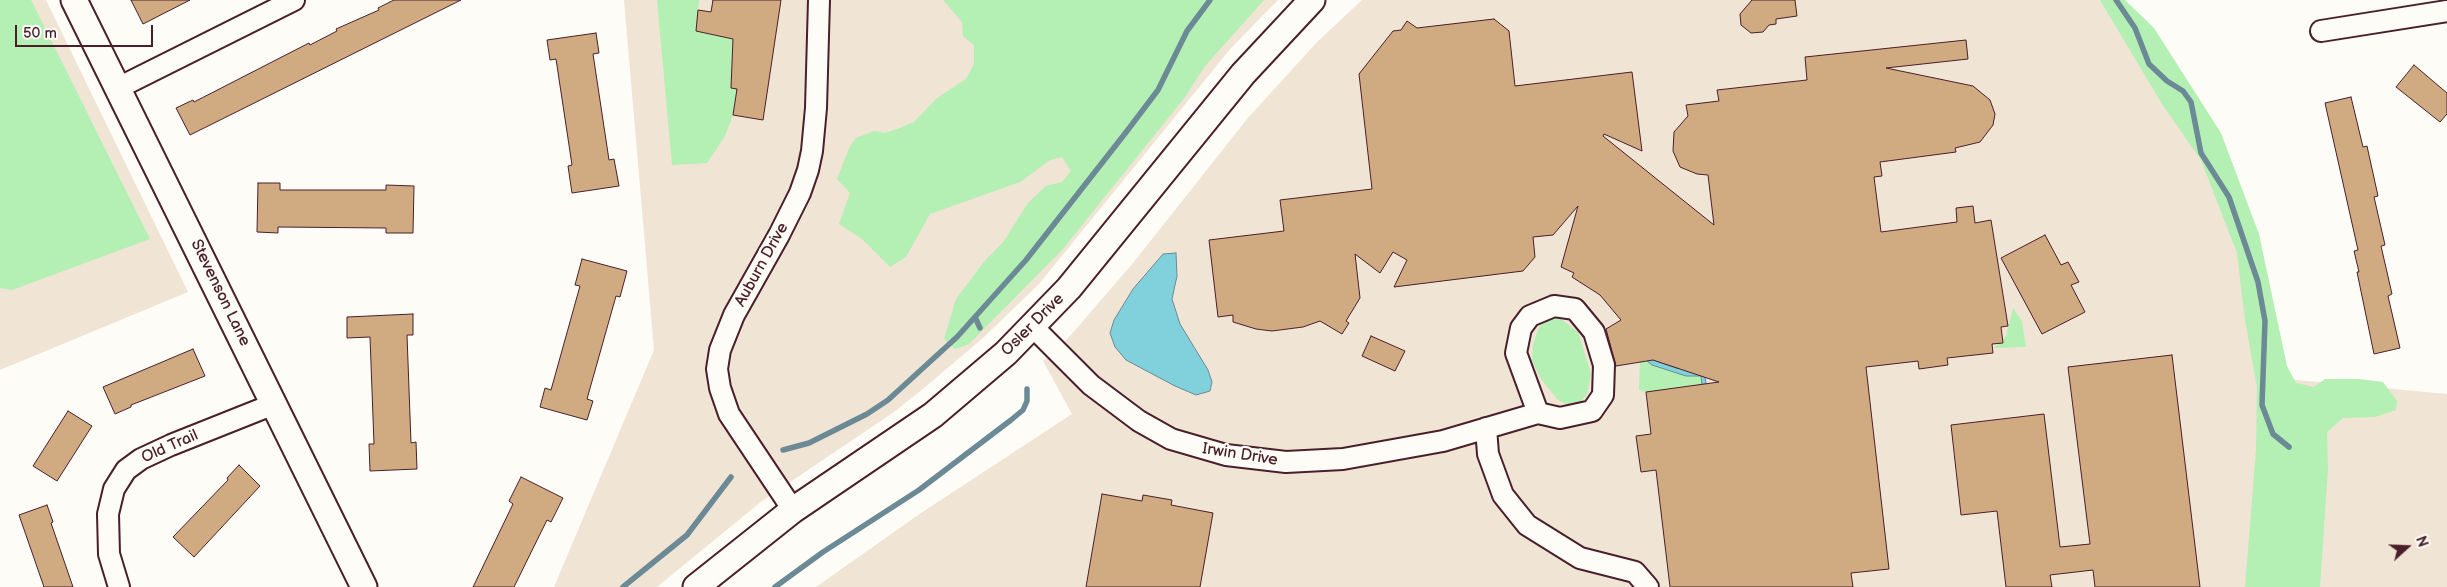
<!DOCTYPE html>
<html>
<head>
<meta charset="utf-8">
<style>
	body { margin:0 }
	#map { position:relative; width:2447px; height:587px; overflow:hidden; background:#fdfcf7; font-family:"Balsamiq Sans",sans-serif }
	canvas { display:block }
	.north { position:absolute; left:2382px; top:522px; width:50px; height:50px; -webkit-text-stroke:4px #fdfcf7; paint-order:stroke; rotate:70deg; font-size:14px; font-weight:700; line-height:20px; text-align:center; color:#4a1f2b }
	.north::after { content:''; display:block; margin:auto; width:18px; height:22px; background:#4a1f2b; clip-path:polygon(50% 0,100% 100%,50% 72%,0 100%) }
	.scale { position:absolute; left:15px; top:25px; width:138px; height:22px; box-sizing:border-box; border:2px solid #4a1f2b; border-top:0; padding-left:6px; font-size:15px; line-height:18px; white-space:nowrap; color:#4a1f2b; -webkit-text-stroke:4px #fdfcf7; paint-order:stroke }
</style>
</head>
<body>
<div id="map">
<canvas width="2447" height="587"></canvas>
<div class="north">N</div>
<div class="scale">50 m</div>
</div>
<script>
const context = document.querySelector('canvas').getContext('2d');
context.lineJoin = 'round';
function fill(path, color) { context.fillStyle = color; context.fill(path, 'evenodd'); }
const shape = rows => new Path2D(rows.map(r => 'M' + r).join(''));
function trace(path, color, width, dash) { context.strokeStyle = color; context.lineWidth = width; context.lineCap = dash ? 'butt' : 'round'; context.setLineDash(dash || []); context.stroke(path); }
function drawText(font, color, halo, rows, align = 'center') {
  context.font = font + ' "Balsamiq Sans",sans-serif'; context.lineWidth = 4.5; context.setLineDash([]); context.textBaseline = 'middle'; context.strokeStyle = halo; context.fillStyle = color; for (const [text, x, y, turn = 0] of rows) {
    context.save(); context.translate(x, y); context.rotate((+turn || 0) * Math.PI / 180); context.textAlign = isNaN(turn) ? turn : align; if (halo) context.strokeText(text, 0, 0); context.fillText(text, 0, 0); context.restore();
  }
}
fill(shape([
	[0,0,46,0,188,292,0,370],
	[624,0,1278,0,1231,48,1039,284,983,338,924,388,894,412,762,501,657,587,554,587,654,350],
	[1362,0,2107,0,2244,218,2265,377,2447,394,2447,587,816,587,921,513,1072,414,1043,361,1070,336,1133,263,1247,119,1317,42]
]), '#f0e4d4');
fill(shape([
	[0,0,31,0,150,239,12,290,0,288],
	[657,0,699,0,696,31,733,39,731,88,737,89,733,115,725,136,707,163,672,165],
	[943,0,1264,0,1205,66,1185,97,1062,250,969,344,955,349,944,339,956,299,983,263,1004,241,1028,203,1046,186,1062,182,1071,171,1062,157,1050,160,1020,182,930,214,906,257,890,267,862,239,839,224,850,193,837,179,850,146,856,138,874,131,885,133,900,128,914,122,937,98,966,79,974,64,974,45,963,36,962,22],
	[2100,0,2125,0,2154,28,2221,133,2259,234,2287,366,2296,383,2314,387,2325,379,2359,379,2383,382,2397,401,2396,410,2375,417,2343,418,2327,432,2328,468,2320,587,2245,587,2256,450,2257,387,2245,320,2237,253,2201,160,2162,104],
	[2013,308,2022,321,2026,347,1994,348,2006,336],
	[1558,317,1578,332,1591,374,1587,394,1579,404,1568,405,1558,400,1541,379,1532,361,1533,344,1541,322],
	[1646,360,1696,371,1697,368,1706,384,1646,392,1639,390,1640,361]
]), '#b4efb4');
const water = shape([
	[1176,253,1177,276,1172,299,1180,324,1208,370,1212,382,1210,391,1196,395,1175,386,1126,360,1115,347,1110,333,1114,320,1133,289,1163,254,1176,253],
	[1650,354,1656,361,1676,368,1696,371,1704,368,1706,384,1702,385,1701,376,1686,376,1652,365,1646,360,1650,354]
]);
fill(water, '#81d1dd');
trace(water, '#6b8a96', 1);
trace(shape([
	[2116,0,2135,28,2149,64,2167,81,2183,91,2191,102,2201,153,2229,197,2258,282,2265,321,2262,405,2273,434,2289,447],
	[975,317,980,328],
	[783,450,809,443,867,414,888,400,957,337,1026,260,1127,131,1158,90,1187,31,1210,0],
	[623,587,687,535,731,477],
	[775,587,823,552,919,490,1011,420,1023,410,1027,401,1027,389]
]), '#6b8a96', 5.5);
const building = shape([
	[131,0,190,0,143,24,131,0],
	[394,0,461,0,190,135,176,108,193,100,194,102,309,43,310,45,337,31,336,29,379,10,378,8,394,0],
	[713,0,781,0,763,120,733,115,737,89,731,88,733,39,696,31,698,10,711,12,713,0],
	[1752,0,1795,0,1797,16,1776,19,1776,24,1769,25,1763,32,1751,33,1741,25,1740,14,1752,0],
	[1494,19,1509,31,1515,86,1632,72,1642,151,1604,134,1603,136,1714,225,1708,175,1697,174,1680,167,1673,151,1674,132,1688,116,1686,105,1719,101,1717,90,1807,80,1805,57,1966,40,1968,59,1886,68,1973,86,1990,100,1995,114,1993,125,1980,142,1955,148,1956,152,1880,162,1882,176,1874,177,1881,232,1957,222,1956,208,1973,206,1975,223,1991,220,2008,326,2001,327,2003,343,1992,344,1993,353,1947,358,1948,365,1919,369,1918,361,1866,367,1889,569,1851,573,1853,587,1670,587,1656,470,1641,472,1636,436,1651,434,1646,392,1719,382,1653,360,1616,366,1606,329,1621,320,1600,295,1572,277,1574,273,1561,267,1578,206,1553,235,1533,237,1535,257,1523,271,1394,287,1407,260,1393,252,1380,273,1355,254,1360,298,1346,321,1349,323,1342,334,1320,321,1303,327,1272,331,1256,329,1233,322,1233,315,1218,317,1209,240,1284,231,1280,200,1372,189,1359,74,1393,31,1401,30,1407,21,1417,28,1494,19],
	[596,33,599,53,593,54,609,160,614,159,619,186,572,193,568,166,572,165,556,59,550,60,547,40,596,33],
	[2414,65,2447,93,2447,114,2440,122,2396,87,2414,65],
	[2351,97,2363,147,2367,146,2378,196,2374,197,2385,245,2381,246,2392,294,2388,296,2400,348,2374,354,2357,272,2359,272,2354,251,2358,250,2325,103,2351,97],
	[258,183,280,183,280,190,386,190,386,185,414,186,413,233,386,233,386,228,278,227,278,233,257,232,258,183],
	[2045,235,2061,265,2068,262,2079,282,2071,285,2085,312,2042,334,2001,258,2045,235],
	[582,259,627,271,620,297,616,296,587,399,593,401,587,420,540,407,545,388,551,390,580,286,575,285,582,259],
	[413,314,413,335,407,335,411,443,416,442,417,469,370,471,369,444,374,444,370,337,347,338,347,317,413,314],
	[1371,336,1405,351,1395,371,1362,356,1371,336],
	[193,349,205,376,131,405,131,407,115,414,103,387,193,349],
	[2172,355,2200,587,2095,587,2093,570,2050,575,2052,587,2006,587,1997,511,1961,515,1951,425,2044,414,2060,547,2090,544,2068,367,2172,355],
	[68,411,92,426,57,481,33,466,68,411],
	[239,465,260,486,194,557,173,537,228,480,227,478,239,465],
	[521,477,563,498,551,522,547,520,514,587,473,587,513,504,509,501,521,477],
	[1102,494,1142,501,1143,495,1172,500,1171,505,1213,513,1200,587,1086,587,1102,494],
	[47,505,53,522,51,523,73,587,44,587,19,515,47,505]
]);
fill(building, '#d0ab82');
trace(building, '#4a1f2b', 1);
const minor = shape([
	[2321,31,2447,11],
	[118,88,294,0],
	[1554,306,1575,309,1594,332,1604,365,1603,395,1592,411,1560,418,1538,413,1516,353,1521,328,1530,316,1554,306],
	[1033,327,1091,385,1139,421,1171,439,1226,455,1286,462,1343,459,1443,441,1538,413],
	[1486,428,1488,454,1503,495,1527,525,1580,558,1635,572,1648,587],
	[793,510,729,414,720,388,717,369,720,350,734,315,779,235,800,193,808,170,812,151,816,108,819,0],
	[119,587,109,554,108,514,114,489,126,470,141,459,171,445,274,404]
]);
const tertiary = shape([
	[74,0,364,587],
	[696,587,793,510,933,415,1006,353,1069,288,1243,74,1312,0]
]);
trace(minor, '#4a1f2b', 24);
trace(tertiary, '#4a1f2b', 29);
trace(minor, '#fdfcf7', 20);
trace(tertiary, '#fdfcf7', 25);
drawText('16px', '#4a1f2b', '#fdfcf7', [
	["Auburn Drive",762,265,-61],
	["Stevenson Lane",220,293,64],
	["Osler Drive",1033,325,-45],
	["Old Trail",170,447,-24],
	["Irwin Drive",1240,455,9]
]);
</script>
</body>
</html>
